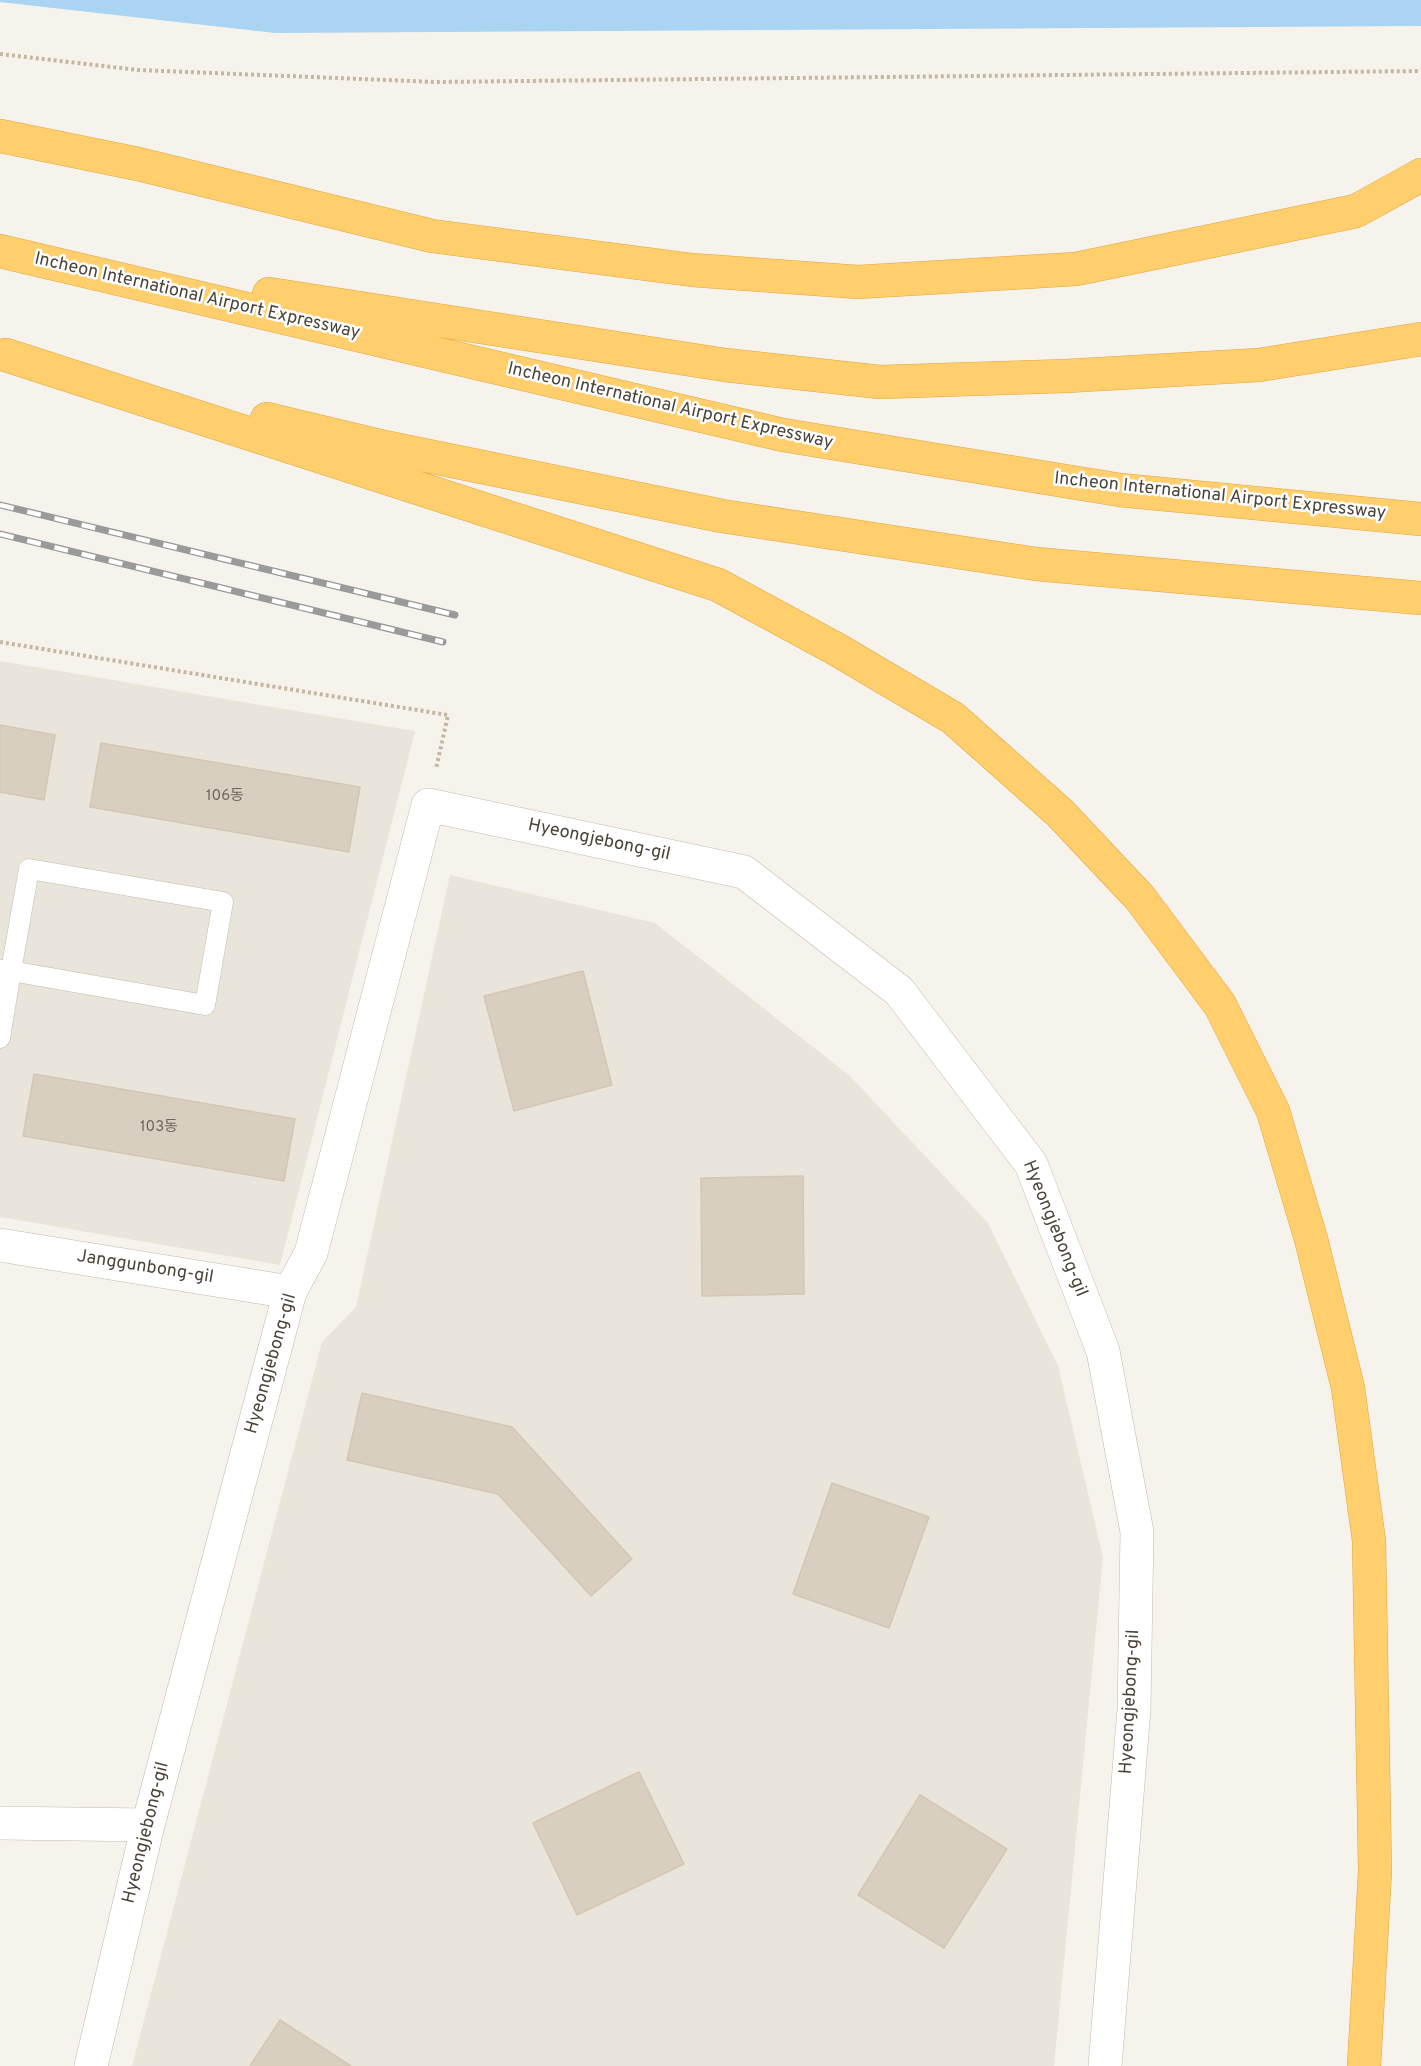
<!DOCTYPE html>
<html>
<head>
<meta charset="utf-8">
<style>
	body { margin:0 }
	canvas { display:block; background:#f6f3ec }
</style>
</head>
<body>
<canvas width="1421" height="2066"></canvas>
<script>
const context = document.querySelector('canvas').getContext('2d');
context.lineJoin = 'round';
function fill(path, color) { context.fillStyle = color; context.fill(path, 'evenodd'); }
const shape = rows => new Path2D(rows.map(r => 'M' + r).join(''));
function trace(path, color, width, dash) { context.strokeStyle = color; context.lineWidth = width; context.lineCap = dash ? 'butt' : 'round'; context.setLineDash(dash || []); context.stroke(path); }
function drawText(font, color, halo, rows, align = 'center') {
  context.font = font + ' Overpass,"Noto Sans KR",sans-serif'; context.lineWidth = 5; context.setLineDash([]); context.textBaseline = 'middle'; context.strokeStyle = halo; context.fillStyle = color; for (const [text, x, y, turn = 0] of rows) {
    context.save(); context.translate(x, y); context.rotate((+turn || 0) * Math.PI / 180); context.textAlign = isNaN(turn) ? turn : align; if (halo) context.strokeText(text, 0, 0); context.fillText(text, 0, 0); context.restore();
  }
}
fill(shape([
	[0,661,415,731,280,1265,0,1217],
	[450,875,655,923,850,1076,988,1223,1058,1366,1103,1557,1054,2066,132,2066,322,1342,356,1307]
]), '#eae5da');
fill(shape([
	[0,0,1421,0,1421,26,275,33,0,2]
]), '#a9d4f2');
const building = shape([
	[0,725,55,735,44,800,0,792,0,725],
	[101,743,360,787,349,852,90,807,101,743],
	[583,971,612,1085,514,1111,484,996,583,971],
	[34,1074,295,1119,284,1181,23,1136,34,1074],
	[803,1176,804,1294,702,1296,701,1178,803,1176],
	[362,1393,512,1427,632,1559,591,1596,498,1494,347,1460,362,1393],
	[832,1483,929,1517,889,1628,793,1594,832,1483],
	[639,1772,684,1864,577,1915,533,1823,639,1772],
	[920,1795,1007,1849,944,1948,858,1895,920,1795],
	[280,2020,351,2066,250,2066,280,2020]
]);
fill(building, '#d8cfc1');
trace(building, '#d3c7b4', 1.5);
const lane = shape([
	[0,970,11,971,205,1005,223,902,29,869,11,971,0,1038]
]);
const street = shape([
	[0,1245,290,1292],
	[0,1823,148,1825],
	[91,2066,148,1825,290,1292,311,1253,428,805,744,872,899,991,1031,1164,1103,1351,1137,1532,1134,1709,1105,2066]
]);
const highway = shape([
	[0,136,138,164,432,236,692,270,858,282,1076,269,1356,211,1421,175],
	[0,251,783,435,1120,490,1421,519],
	[269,294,725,365,880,382,1066,376,1259,365,1421,339],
	[6,355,718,585,836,649,953,718,1060,813,1140,898,1220,1005,1273,1111,1311,1239,1348,1388,1369,1541,1375,1871,1364,2066],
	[267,419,384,447,722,516,1036,564,1421,598]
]);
trace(lane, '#c2bbae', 21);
trace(street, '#c2bbae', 34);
trace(highway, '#e0a43c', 34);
trace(shape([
	[0,54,138,70,436,82,1421,71],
	[0,642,448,715,436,769]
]), '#c4b79f', 4, [3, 3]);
trace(lane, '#fff', 20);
trace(street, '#fff', 33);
trace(highway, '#ffcf6e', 33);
const rail = shape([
	[0,505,455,615],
	[0,534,443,642]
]);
trace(rail, '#9a9a9a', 7);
trace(rail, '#fff', 4.5, [14]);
drawText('15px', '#6e675b', null, [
	["106동",225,797],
	["103동",159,1128]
]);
drawText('18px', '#4b4439', '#fff', [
	["Incheon International Airport Expressway",197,297,13],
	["Incheon International Airport Expressway",670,407,13],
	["Incheon International Airport Expressway",1220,497,6],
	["Hyeongjebong-gil",599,841,12],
	["Hyeongjebong-gil",1054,1229,68],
	["Janggunbong-gil",145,1268,9],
	["Hyeongjebong-gil",272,1364,-74],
	["Hyeongjebong-gil",1131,1702,-87],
	["Hyeongjebong-gil",147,1833,-76]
]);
</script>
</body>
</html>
